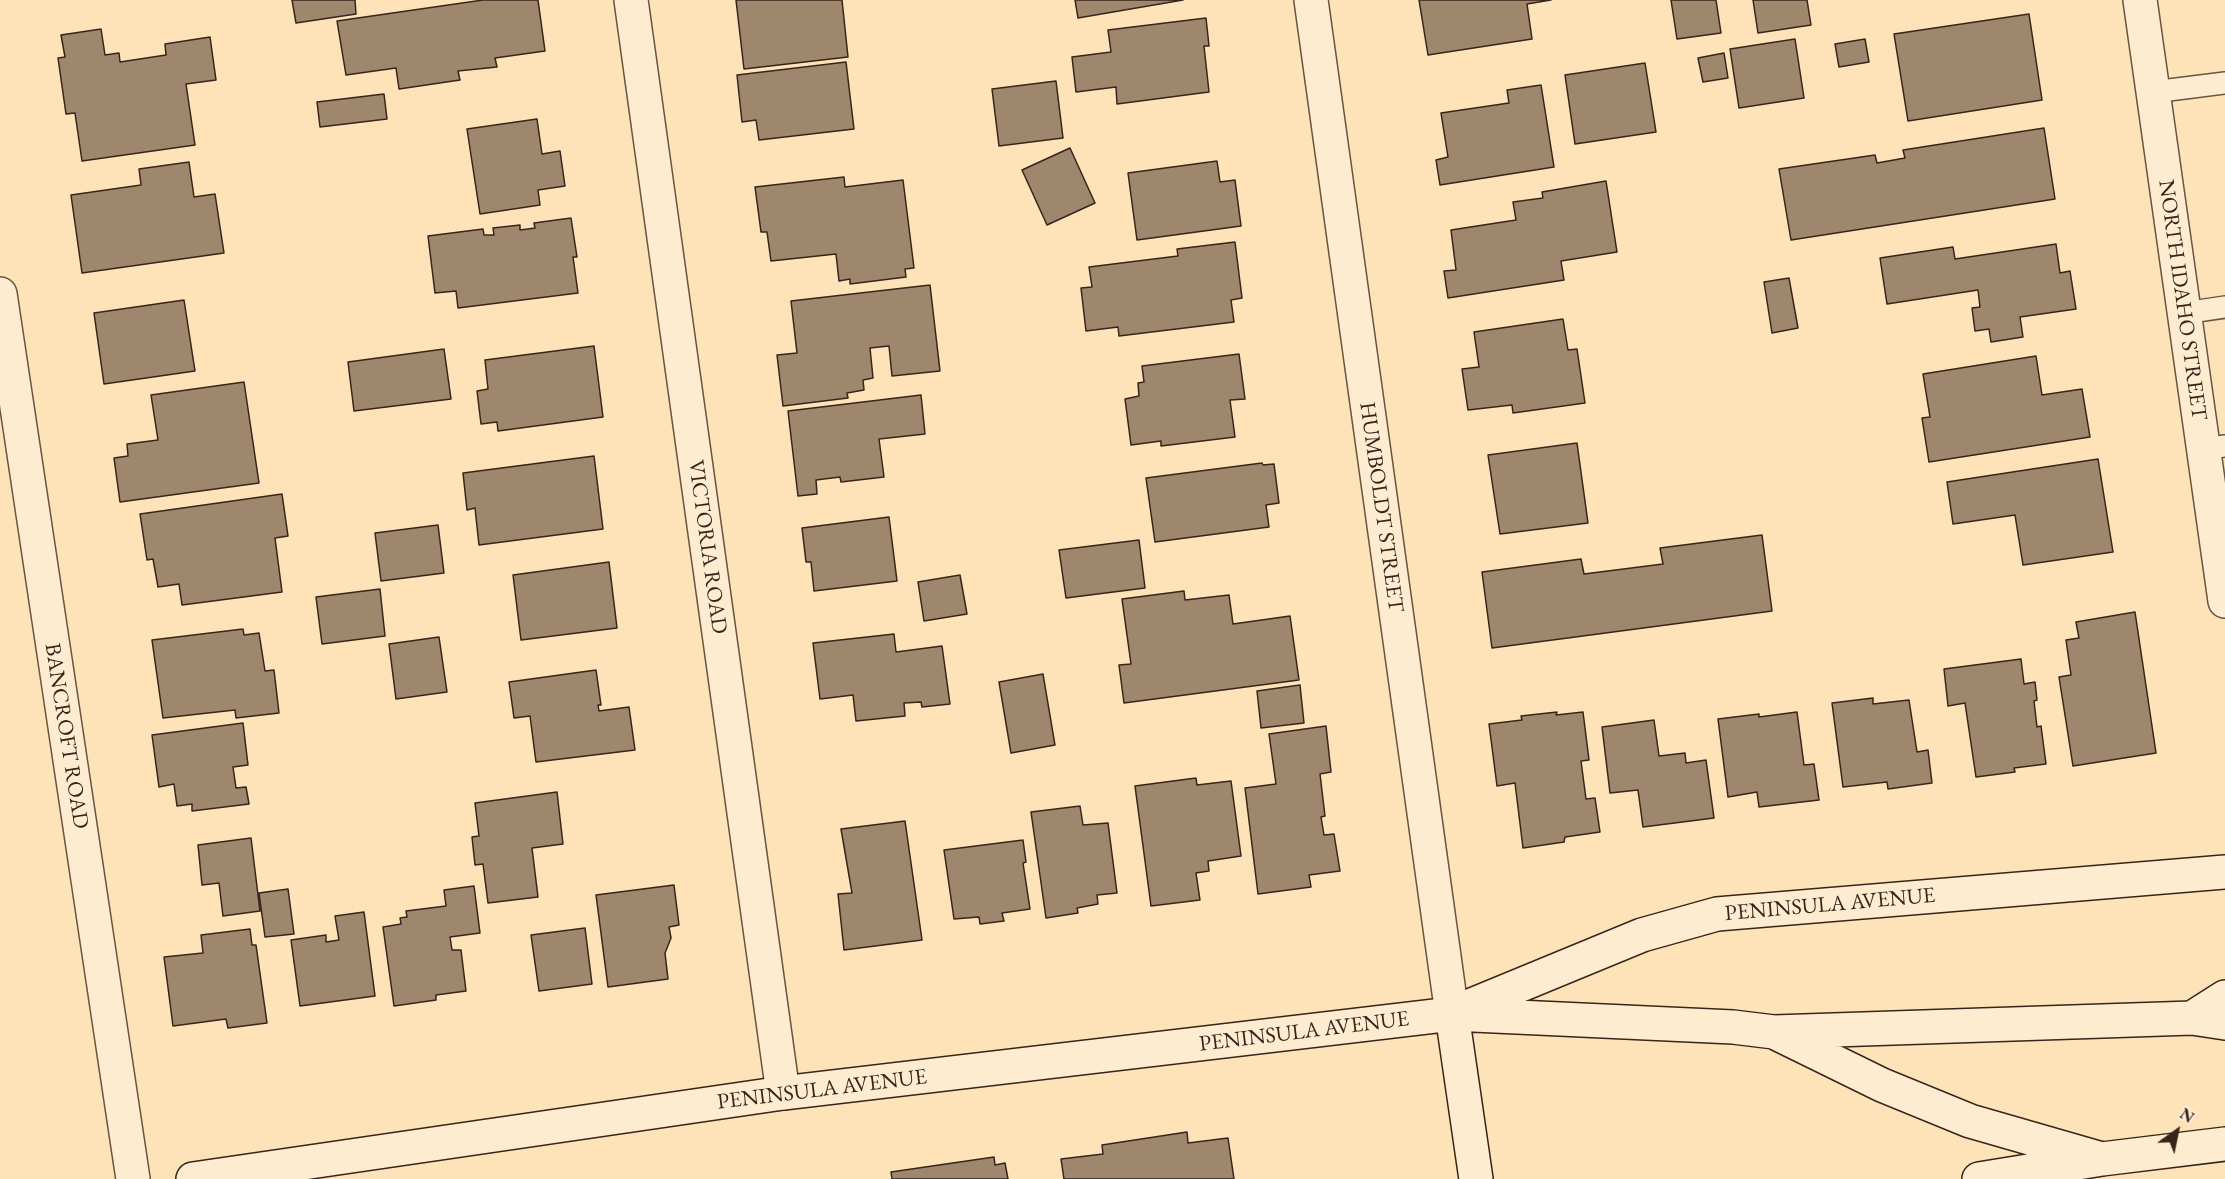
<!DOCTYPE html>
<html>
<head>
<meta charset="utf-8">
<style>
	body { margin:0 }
	#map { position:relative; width:2225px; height:1179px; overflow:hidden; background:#fee2b8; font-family:"EB Garamond",serif }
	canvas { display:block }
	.north { position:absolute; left:2147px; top:1101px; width:60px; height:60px; -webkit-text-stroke:4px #feecd1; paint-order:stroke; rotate:33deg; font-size:16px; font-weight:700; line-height:24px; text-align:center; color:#37251b }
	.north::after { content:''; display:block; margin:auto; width:21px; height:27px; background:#37251b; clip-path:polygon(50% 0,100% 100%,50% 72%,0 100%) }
</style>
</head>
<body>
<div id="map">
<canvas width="2225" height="1179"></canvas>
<div class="north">N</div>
</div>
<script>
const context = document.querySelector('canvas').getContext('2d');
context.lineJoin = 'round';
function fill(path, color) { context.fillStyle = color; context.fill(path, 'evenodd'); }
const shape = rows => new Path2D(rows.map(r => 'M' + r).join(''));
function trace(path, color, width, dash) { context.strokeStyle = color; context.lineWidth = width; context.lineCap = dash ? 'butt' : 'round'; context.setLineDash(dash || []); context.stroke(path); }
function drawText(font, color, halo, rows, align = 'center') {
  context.font = font + ' "EB Garamond",serif'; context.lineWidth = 6; context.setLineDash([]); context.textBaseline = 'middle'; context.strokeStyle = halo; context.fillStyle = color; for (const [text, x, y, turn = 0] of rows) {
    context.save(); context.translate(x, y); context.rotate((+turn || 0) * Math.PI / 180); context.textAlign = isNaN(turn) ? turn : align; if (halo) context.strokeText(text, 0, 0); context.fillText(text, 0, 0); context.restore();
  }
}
const building = shape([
	[292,0,355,0,356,14,296,23,292,0],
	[483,0,538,0,545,51,495,58,497,67,458,71,460,80,399,89,396,68,346,75,337,21,483,0],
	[736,0,842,0,848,57,744,69,736,0],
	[1075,0,1183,0,1078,18,1075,0],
	[1419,0,1551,0,1527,4,1532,39,1428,55,1419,0],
	[1671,0,1716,0,1721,33,1677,39,1671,0],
	[1753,0,1807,0,1811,25,1758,33,1753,0],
	[2029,14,2042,100,1908,121,1894,34,2029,14],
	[1206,18,1209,46,1204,46,1209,92,1117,104,1116,87,1076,92,1072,57,1111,52,1108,30,1206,18],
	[101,29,105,55,119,53,120,62,166,55,165,44,210,37,216,80,186,84,195,145,82,161,75,113,66,114,58,58,65,57,61,35,101,29],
	[1795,39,1804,98,1739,108,1730,49,1795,39],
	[1865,39,1869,62,1839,67,1835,44,1865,39],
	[1724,53,1728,78,1703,82,1698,58,1724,53],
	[846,62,854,129,759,140,756,120,742,122,737,75,846,62],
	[1645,63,1656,132,1575,144,1565,75,1645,63],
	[1056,81,1063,138,999,146,992,89,1056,81],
	[1541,85,1554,167,1440,185,1436,160,1448,157,1441,113,1509,103,1507,90,1541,85],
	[384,94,387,119,320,127,317,102,384,94],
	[537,119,542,154,560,151,565,186,538,190,540,205,480,214,467,129,537,119],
	[2044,128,2055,199,1791,240,1779,169,1875,155,1877,163,1905,158,1903,150,2044,128],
	[1070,148,1095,203,1047,225,1022,170,1070,148],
	[1217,161,1220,182,1235,180,1241,226,1137,240,1128,173,1217,161],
	[189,162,194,197,215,194,224,253,82,273,71,195,141,185,139,169,189,162],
	[844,177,845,187,903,180,914,268,905,269,906,277,850,284,850,279,839,281,836,254,771,261,767,232,761,232,755,187,844,177],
	[1606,181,1617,252,1561,261,1564,280,1448,298,1444,271,1456,270,1451,230,1516,220,1513,202,1543,198,1542,192,1606,181],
	[571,218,577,257,573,257,578,293,458,308,456,291,435,293,428,236,483,229,484,235,494,235,493,228,520,225,520,230,535,228,534,223,571,218],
	[1235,242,1242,298,1231,300,1234,322,1119,336,1118,327,1086,331,1081,288,1092,287,1089,267,1178,256,1177,249,1235,242],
	[2056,244,2060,273,2070,271,2076,309,2020,317,2023,337,1991,342,1989,329,1975,331,1972,308,1980,307,1978,290,1887,304,1880,258,1953,247,1955,259,2056,244],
	[1789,278,1798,328,1772,333,1764,282,1789,278],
	[930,285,940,371,892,376,889,346,870,348,873,378,863,380,864,390,847,393,848,398,783,406,777,355,797,353,791,301,930,285],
	[184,300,195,371,104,384,94,313,184,300],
	[1563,319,1568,350,1577,349,1585,403,1513,413,1512,405,1468,410,1462,369,1479,367,1474,332,1563,319],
	[594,346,603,417,498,431,497,422,481,424,477,391,488,389,485,360,594,346],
	[444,349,451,399,354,411,348,362,444,349],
	[1239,354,1245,399,1230,400,1235,437,1161,446,1161,441,1131,445,1125,399,1139,396,1138,383,1144,382,1142,366,1239,354],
	[2036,356,2042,395,2082,389,2090,437,1929,462,1922,418,1930,417,1923,374,2036,356],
	[244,382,259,483,120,502,114,458,128,456,127,444,158,440,151,395,244,382],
	[921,395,925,434,879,439,884,477,841,482,840,477,816,480,817,494,798,496,788,411,921,395],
	[1577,443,1588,523,1500,534,1488,455,1577,443],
	[594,456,603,529,479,545,475,508,467,510,463,473,594,456],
	[2098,459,2113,552,2023,565,2015,515,1953,524,1947,482,2098,459],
	[1262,463,1263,465,1274,464,1279,503,1266,505,1269,527,1155,542,1146,478,1262,463],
	[282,494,288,536,275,538,282,592,182,605,179,584,158,587,153,559,147,560,140,514,282,494],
	[889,517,897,581,814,591,811,562,806,562,802,528,889,517],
	[438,525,444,573,381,581,375,533,438,525],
	[1762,535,1772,611,1492,648,1482,572,1581,559,1584,574,1663,564,1660,548,1762,535],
	[1139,540,1145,588,1066,598,1059,550,1139,540],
	[609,562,617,628,521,640,513,575,609,562],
	[960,575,967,614,924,621,918,582,960,575],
	[380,589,385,636,322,644,316,597,380,589],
	[1184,591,1185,600,1229,595,1233,624,1290,616,1299,680,1124,703,1119,665,1131,664,1122,599,1184,591],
	[2135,612,2156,753,2073,766,2059,677,2071,675,2066,640,2079,638,2076,622,2135,612],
	[243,629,244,635,259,633,265,671,274,670,279,713,236,718,235,710,163,718,152,640,243,629],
	[894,634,896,652,942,646,950,704,922,707,921,702,904,703,905,716,856,721,853,695,820,699,813,643,894,634],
	[439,637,447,692,396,699,389,644,439,637],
	[2021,659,2024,684,2035,682,2037,700,2034,701,2037,727,2041,726,2046,764,2014,768,2015,772,1976,777,1965,703,1948,706,1944,669,2021,659],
	[596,670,601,705,598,705,599,711,629,707,635,750,536,762,530,716,514,718,509,682,596,670],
	[1043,674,1055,745,1011,753,999,682,1043,674],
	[1300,685,1304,723,1261,728,1257,691,1300,685],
	[1873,698,1873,704,1909,700,1917,752,1928,750,1932,783,1888,789,1887,782,1843,787,1832,703,1873,698],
	[1557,712,1556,715,1583,712,1589,760,1581,761,1586,799,1595,798,1600,832,1565,837,1564,842,1523,848,1515,783,1497,786,1489,724,1522,720,1521,716,1557,712],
	[1797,712,1804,765,1814,764,1819,800,1759,807,1757,792,1728,797,1718,719,1759,714,1759,717,1797,712],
	[1654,720,1659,756,1685,753,1686,763,1706,760,1714,818,1643,827,1638,790,1610,793,1602,727,1654,720],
	[243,723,248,765,233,767,236,788,246,787,249,804,192,811,192,804,177,806,174,784,159,787,152,735,243,723],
	[1326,726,1331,772,1320,774,1325,816,1321,817,1324,835,1334,834,1340,871,1309,875,1311,887,1258,894,1245,788,1276,784,1269,734,1326,726],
	[1196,778,1197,785,1231,781,1241,856,1208,861,1209,871,1196,873,1200,900,1151,906,1135,786,1196,778],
	[557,792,563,844,532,848,538,897,488,903,483,864,475,865,472,837,479,836,475,803,557,792],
	[1080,806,1083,825,1108,823,1117,893,1097,895,1098,904,1077,908,1078,913,1046,918,1031,812,1080,806],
	[905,821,922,940,844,950,838,894,852,893,841,829,905,821],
	[251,838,260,911,223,916,219,883,202,885,198,845,251,838],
	[1023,840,1026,862,1023,863,1030,909,1002,913,1004,921,980,924,979,917,954,919,944,850,1023,840],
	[674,885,679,925,669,927,671,938,665,953,668,979,608,987,596,895,674,885],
	[474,886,480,933,450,937,452,950,461,950,466,991,436,995,436,1000,394,1006,383,927,401,924,400,918,407,917,406,911,446,906,444,890,474,886],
	[288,889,294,934,265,937,259,893,288,889],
	[364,912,375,996,300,1006,291,940,326,935,326,942,339,940,335,916,364,912],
	[585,928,592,984,539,991,531,935,585,928],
	[250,929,252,945,256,945,267,1023,228,1028,226,1019,173,1026,164,957,203,953,201,935,250,929],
	[1187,1132,1188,1143,1228,1138,1234,1179,1064,1179,1061,1159,1103,1154,1102,1145,1187,1132],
	[994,1157,995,1165,1005,1163,1008,1179,892,1179,891,1172,994,1157]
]);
fill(building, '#9e876d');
trace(building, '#37251b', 1.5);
const lane = shape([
	[2153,92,2225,83],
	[2184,313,2225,307],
	[2203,449,2225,446]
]);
const street = shape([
	[631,0,783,1093],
	[1311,0,1452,1014],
	[2140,0,2225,601],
	[0,294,133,1179]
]);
const secondary = shape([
	[1460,1010,1642,935,1717,914,2225,872],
	[1452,1014,1476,1179],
	[2192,1018,2225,997],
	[1778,1034,1882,1085,1970,1121,2102,1159],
	[193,1179,783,1093,1452,1014,1733,1027,1774,1032,2192,1018,2225,1023],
	[1979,1179,2102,1159,2225,1144]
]);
trace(lane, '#695442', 24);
trace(street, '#695442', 36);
trace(secondary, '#37251b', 36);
trace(lane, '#feecd1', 21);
trace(street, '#feecd1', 33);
trace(secondary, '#feecd1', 33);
drawText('22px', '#37251b', '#feecd1', [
	["NORTH IDAHO STREET",2182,300,82],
	["HUMBOLDT STREET",1381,507,82],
	["VICTORIA ROAD",707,547,82],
	["BANCROFT ROAD",66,736,81],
	["PENINSULA AVENUE",1830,905,-5],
	["PENINSULA AVENUE",1304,1032,-7],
	["PENINSULA AVENUE",822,1090,-7]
]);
</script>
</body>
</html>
